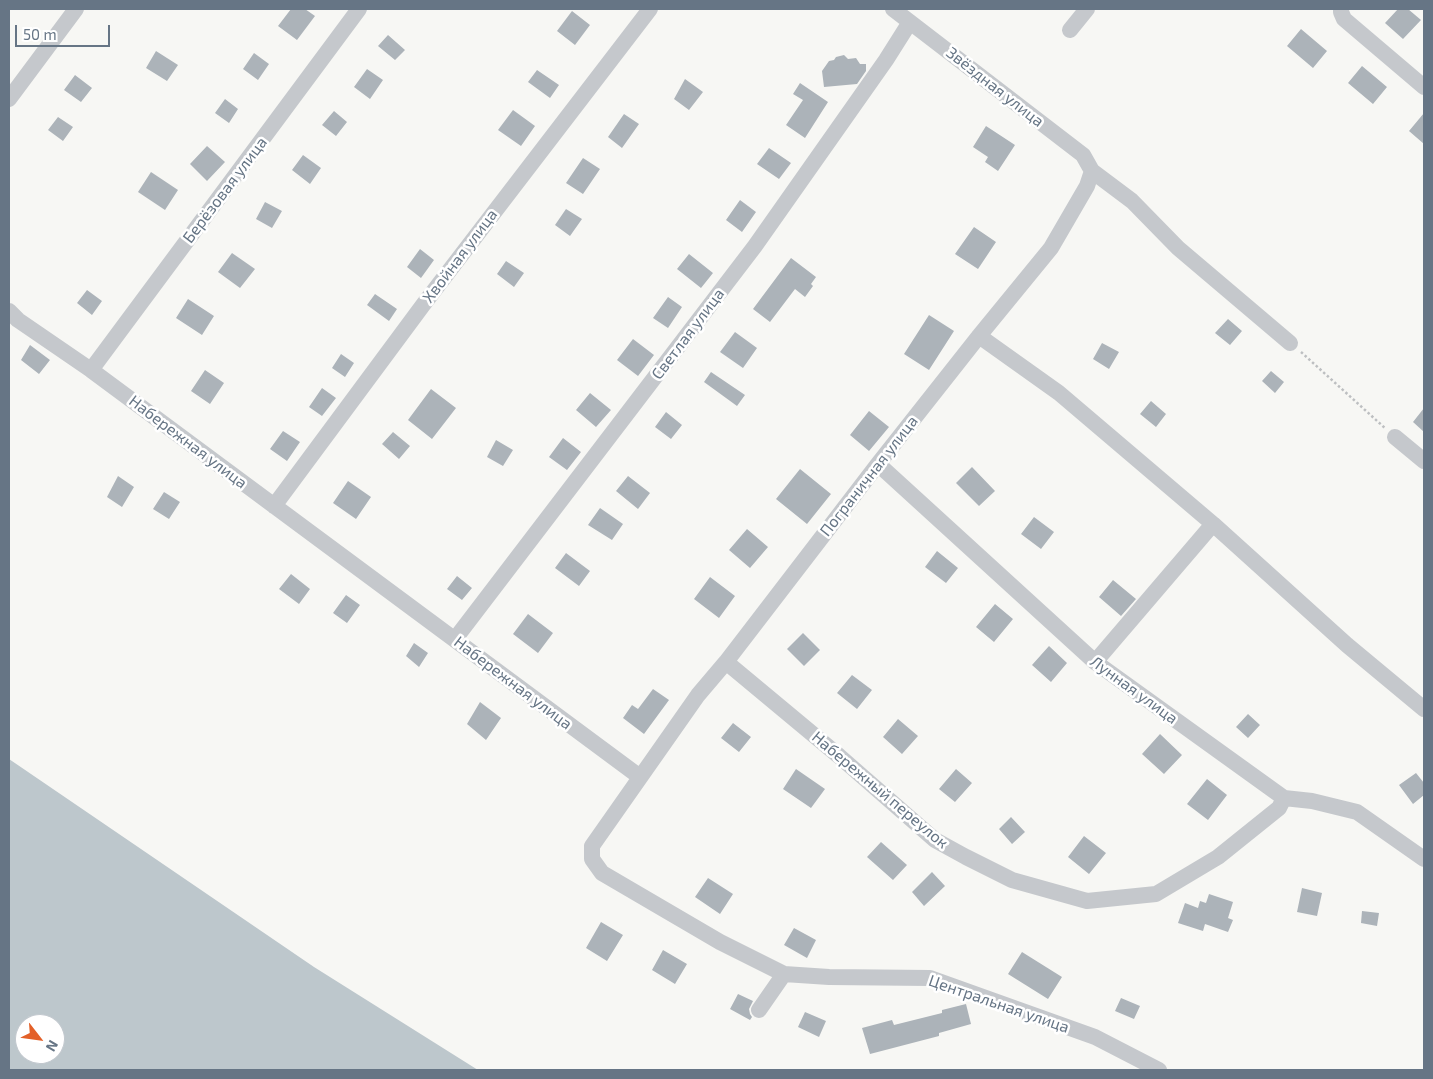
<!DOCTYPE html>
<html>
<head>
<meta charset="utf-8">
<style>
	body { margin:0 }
	#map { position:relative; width:1433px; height:1079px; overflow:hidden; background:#f7f7f4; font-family:"Exo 2",sans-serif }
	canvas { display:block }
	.frame { position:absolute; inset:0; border:10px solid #667585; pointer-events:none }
	.north { position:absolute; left:15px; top:1014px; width:50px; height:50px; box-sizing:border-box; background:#fff; border:1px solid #c2c8ce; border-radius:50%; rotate:120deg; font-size:14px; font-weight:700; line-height:20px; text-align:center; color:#667585 }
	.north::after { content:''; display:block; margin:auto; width:18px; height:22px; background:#e36028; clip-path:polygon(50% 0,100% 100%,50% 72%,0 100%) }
	.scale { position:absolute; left:15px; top:25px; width:95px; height:22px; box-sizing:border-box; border:2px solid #667585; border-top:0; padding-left:6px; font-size:15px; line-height:18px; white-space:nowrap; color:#667585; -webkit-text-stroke:4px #fff; paint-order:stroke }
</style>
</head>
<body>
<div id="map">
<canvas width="1433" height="1079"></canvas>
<div class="frame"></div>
<div class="north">N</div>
<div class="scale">50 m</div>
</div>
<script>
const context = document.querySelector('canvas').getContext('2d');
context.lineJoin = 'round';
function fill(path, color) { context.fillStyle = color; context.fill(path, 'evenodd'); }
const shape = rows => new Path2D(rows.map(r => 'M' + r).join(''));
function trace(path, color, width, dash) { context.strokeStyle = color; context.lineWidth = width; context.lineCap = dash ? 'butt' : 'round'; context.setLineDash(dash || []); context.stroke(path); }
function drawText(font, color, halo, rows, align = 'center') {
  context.font = font + ' "Exo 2",sans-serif'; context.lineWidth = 5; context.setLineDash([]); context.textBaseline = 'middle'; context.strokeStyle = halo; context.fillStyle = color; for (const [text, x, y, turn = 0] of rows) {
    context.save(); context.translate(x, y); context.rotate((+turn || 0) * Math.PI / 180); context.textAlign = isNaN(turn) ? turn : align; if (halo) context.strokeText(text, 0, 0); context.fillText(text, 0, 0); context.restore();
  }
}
fill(shape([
	[9,759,314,967,478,1070,9,1070],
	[25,1024,55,1024,55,1054,25,1054]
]), '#bdc7cc');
fill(shape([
	[291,9,305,9,315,16,297,40,278,26],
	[1398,9,1408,9,1421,20,1403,39,1385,23],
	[572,11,590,25,575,45,557,31],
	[1301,29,1327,51,1313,68,1287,46],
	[388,35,405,50,395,60,378,46],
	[156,51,178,65,167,81,146,68],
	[254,53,269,64,258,80,243,69],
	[844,55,848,59,856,58,860,64,866,64,866,71,857,84,824,87,822,71,829,61,834,60,836,57],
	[1362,66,1387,87,1373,104,1348,83],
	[367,69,383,80,370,99,354,87],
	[537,70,559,85,550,98,528,82],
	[75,75,92,88,81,102,64,90],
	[685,79,703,92,689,110,674,99],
	[800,83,828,102,805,138,786,125,803,100,793,94],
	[225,99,238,109,229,123,215,113],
	[513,110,535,126,521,146,498,130],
	[334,111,347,122,336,136,322,125],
	[1424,113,1424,144,1409,131],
	[624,114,639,124,622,148,608,137],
	[58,117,73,127,63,141,48,130],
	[986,126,1015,145,998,171,985,162,988,157,973,147],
	[207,146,225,162,207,181,190,164],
	[769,148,791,163,779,179,757,164],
	[303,155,321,168,310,184,292,170],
	[583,158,600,169,583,194,566,183],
	[151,172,178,190,165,210,138,192],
	[740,200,756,212,742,232,726,220],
	[265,202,282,211,272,228,256,219],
	[566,209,582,219,570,236,555,225],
	[974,227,996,242,978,269,955,254],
	[420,249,434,260,421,278,407,267],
	[232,253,255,269,240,288,218,272],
	[689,254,713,273,701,288,677,269],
	[791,258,816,277,811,284,813,286,805,297,795,289,770,322,753,309],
	[506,261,524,273,514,287,497,274],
	[87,290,102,301,92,315,77,303],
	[375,294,397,309,389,321,367,305],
	[668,297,682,307,668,328,653,318],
	[188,299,214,316,202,335,176,318],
	[929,315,954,331,929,370,904,354],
	[1228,319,1242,331,1230,345,1215,333],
	[735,332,757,348,743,368,720,352],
	[633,339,654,355,638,376,617,360],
	[1102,343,1119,352,1109,369,1093,359],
	[30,345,50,360,39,374,21,360],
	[341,354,354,363,345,377,332,368],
	[205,370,224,383,210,404,191,391],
	[1271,371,1284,382,1275,393,1262,381],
	[711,372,745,395,737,406,704,382],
	[322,388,336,398,322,416,309,407],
	[431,389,456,408,432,439,408,420],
	[590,393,611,410,596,427,576,410],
	[1151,401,1166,414,1156,427,1140,414],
	[1424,408,1424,432,1413,422],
	[869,411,889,427,869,451,850,435],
	[666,412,682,425,671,439,655,427],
	[283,431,300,442,287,461,270,449],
	[393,432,410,446,399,459,382,444],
	[563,438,581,452,567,470,549,457],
	[496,440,513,450,503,466,487,457],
	[972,467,995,491,979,506,956,483],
	[800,469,831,494,807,524,776,499],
	[118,476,134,487,122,507,107,497],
	[628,476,650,493,638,509,616,491],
	[348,481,371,497,356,519,333,503],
	[164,492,180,502,169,519,153,509],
	[600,508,623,524,612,540,588,525],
	[1034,517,1054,532,1041,549,1021,534],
	[747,529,768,547,750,568,729,550],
	[937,551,958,568,946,583,925,567],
	[566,553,590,571,579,586,555,568],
	[291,574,310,589,299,604,279,589],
	[457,576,472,588,462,600,447,589],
	[710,577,735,596,719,618,694,599],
	[1113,580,1136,599,1121,616,1099,597],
	[346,595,360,605,347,623,333,613],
	[995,604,1013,619,994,642,976,627],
	[528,614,553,633,538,653,513,634],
	[803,633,820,650,804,666,787,649],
	[414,643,428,653,419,667,406,656],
	[1049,646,1067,663,1051,682,1032,665],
	[852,675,872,690,857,709,837,693],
	[653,689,669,700,644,734,623,718,632,705,638,709],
	[480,702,501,718,486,740,467,724],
	[1248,714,1260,725,1248,738,1236,727],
	[898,719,918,736,902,754,883,737],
	[733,723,751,737,739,752,721,738],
	[1160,734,1182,755,1164,774,1142,754],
	[796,769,825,789,811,808,783,789],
	[956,769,972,783,955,802,939,789],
	[1416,773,1424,783,1424,795,1413,804,1399,785],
	[1207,779,1227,795,1208,820,1187,804],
	[1011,817,1025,832,1012,844,999,829],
	[1084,836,1106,853,1089,874,1068,857],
	[881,842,907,865,893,880,867,857],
	[932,872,945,886,924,906,912,892],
	[708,878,733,894,720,914,695,897],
	[1302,888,1322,893,1317,916,1297,912],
	[1209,894,1233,902,1228,918,1233,920,1228,932,1205,924,1203,931,1178,923,1185,903,1198,908,1200,901,1206,903],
	[1362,911,1379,913,1377,926,1361,923],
	[601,922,623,935,607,961,586,948],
	[794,928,816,940,807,958,784,945],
	[663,950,687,964,675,984,652,970],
	[1022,952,1062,977,1048,999,1008,974],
	[738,994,753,1001,749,1009,750,1014,752,1017,750,1020,730,1009],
	[1121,998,1140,1006,1134,1019,1115,1011],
	[966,1004,971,1024,939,1033,939,1036,870,1054,862,1028,892,1020,894,1025,942,1013,942,1010],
	[805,1012,826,1021,819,1037,798,1027]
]), '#acb3b9');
trace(shape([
	[1301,352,1386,429]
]), '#bdbfc1', 2.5, [2.5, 2.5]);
trace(shape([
	[893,9,1083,155,1092,171,1132,201,1178,248,1290,343],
	[1341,9,1341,12,1344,19,1424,87],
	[1070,30,1087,9],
	[9,99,76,9],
	[1092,171,1087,186,1051,248,979,336,878,464,726,662,698,695,592,846,592,859,602,873,720,942,784,974,829,977,930,978,1095,1037,1159,1070],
	[9,311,18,320,91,370,640,777],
	[979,336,1059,393,1213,524,1347,645,1424,709],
	[91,370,359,9],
	[1395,437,1424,461],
	[878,464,1095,662,1284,798,1312,801,1357,812,1424,859],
	[274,506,423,305,650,9],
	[455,639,755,246,886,60,910,22],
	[726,662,839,756,935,840,966,857,1012,880,1087,901,1156,894,1218,857,1279,808,1284,798],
	[1095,662,1213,524],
	[759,1010,784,974]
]), '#c5c8cc', 16);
drawText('16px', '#667585', '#fff', [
	["Звёздная улица",995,87,38],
	["Берёзовая улица",225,190,-53],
	["Хвойная улица",460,256,-53],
	["Светлая улица",688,334,-53],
	["Набережная улица",188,442,37],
	["Пограничная улица",869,476,-52],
	["Набережная улица",513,683,37],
	["Лунная улица",1134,690,36],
	["Набережный переулок",880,790,40],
	["Центральная улица",999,1004,19]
]);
</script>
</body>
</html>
